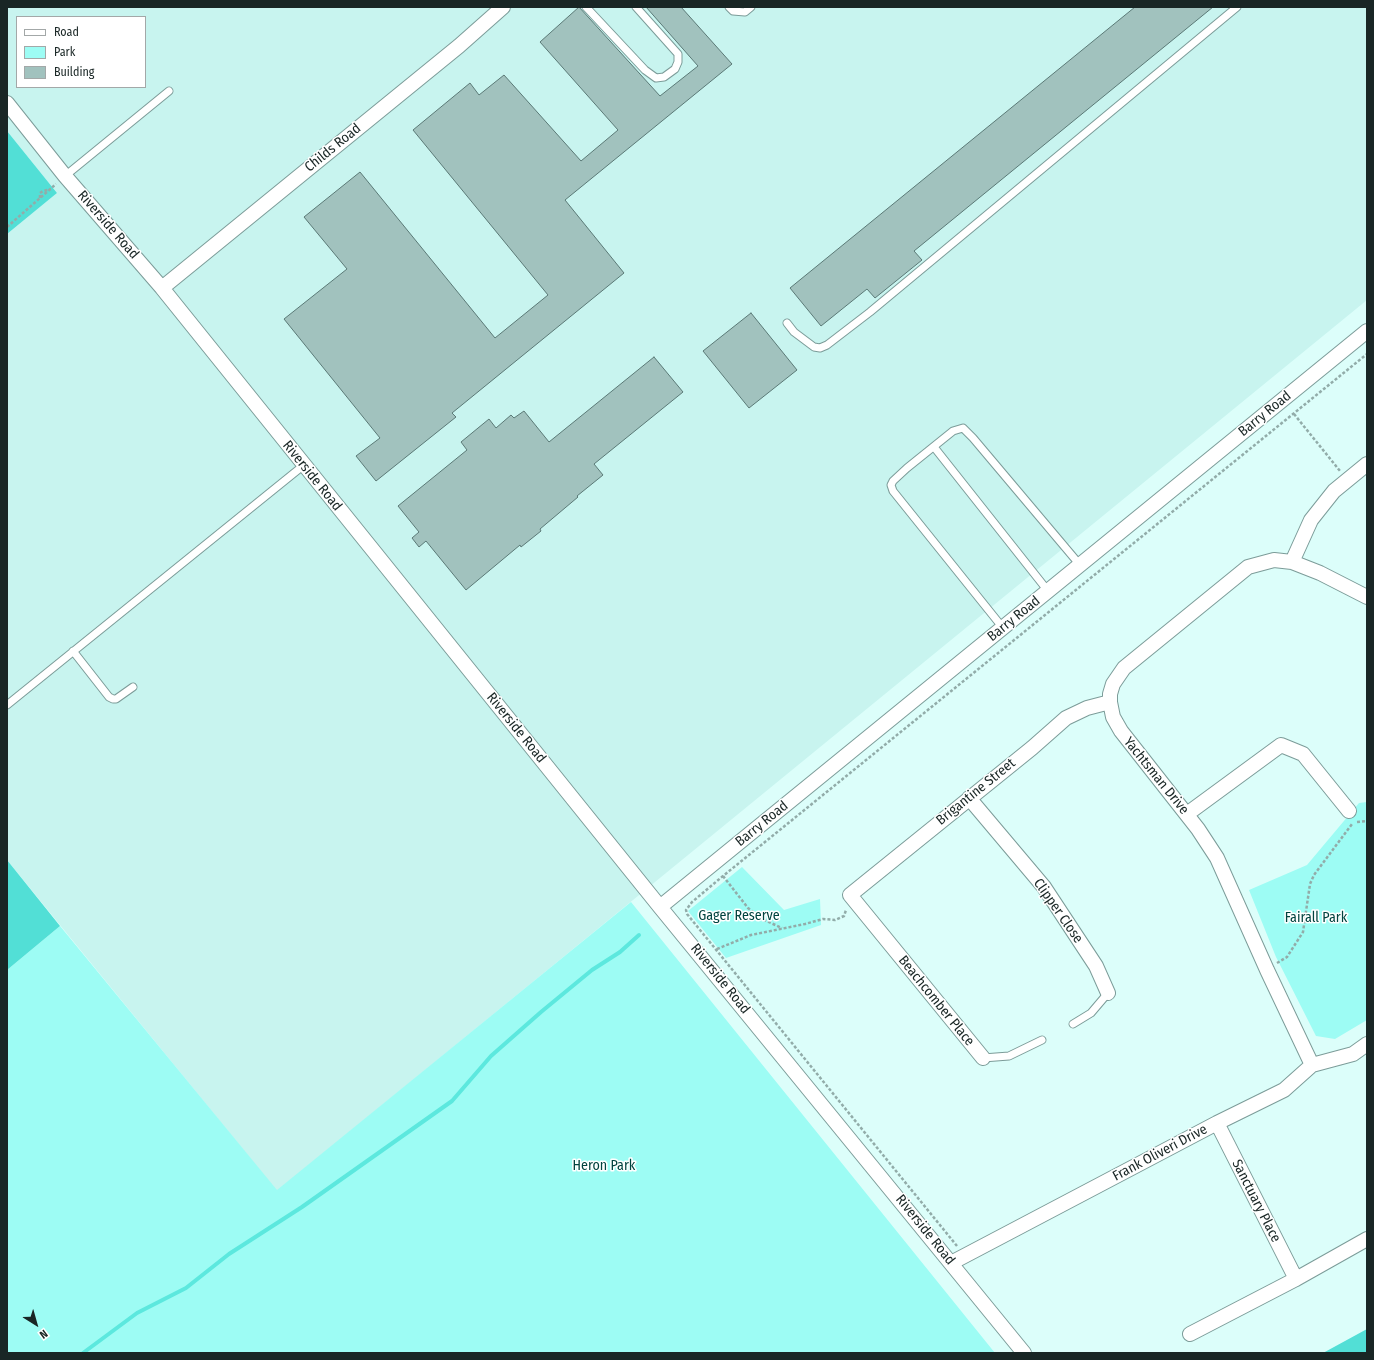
<!DOCTYPE html>
<html>
<head>
<meta charset="utf-8">
<style>
	body { margin:0 }
	#map { position:relative; width:1374px; height:1360px; overflow:hidden; background:#dcfefa; font-family:"Fira Sans Condensed",sans-serif }
	canvas { display:block }
	.frame { position:absolute; inset:0; border:8px solid #192625; pointer-events:none }
	.legend { position:absolute; left:16px; top:16px; width:130px; height:72px; box-sizing:border-box; background:#fff; border:1px solid #a3a8a8; margin:0; padding:5px 7px; list-style:none; font-size:12px; color:#192625 }
	.legend li { display:flex; align-items:center; gap:8px; height:20px }
	.legend b { width:20px; border:1px solid #a3a8a8 }
	.north { position:absolute; left:16px; top:1304px; width:40px; height:40px; -webkit-text-stroke:3px #fff; paint-order:stroke; rotate:143deg; font-size:11px; font-weight:700; line-height:16px; text-align:center; color:#192625 }
	.north::after { content:''; display:block; margin:auto; width:14px; height:18px; background:#192625; clip-path:polygon(50% 0,100% 100%,50% 72%,0 100%) }
</style>
</head>
<body>
<div id="map">
<canvas width="1374" height="1360"></canvas>
<div class="frame"></div>
<ul class="legend">
<li><b style="height:5px;background:#fff"></b>Road</li>
<li><b style="height:11px;background:#9dfcf4"></b>Park</li>
<li><b style="height:11px;background:#a1c2be"></b>Building</li>
</ul>
<div class="north">N</div>
</div>
<script>
const context = document.querySelector('canvas').getContext('2d');
context.lineJoin = 'round';
function fill(path, color) { context.fillStyle = color; context.fill(path, 'evenodd'); }
const shape = rows => new Path2D(rows.map(r => 'M' + r).join(''));
function trace(path, color, width, dash) { context.strokeStyle = color; context.lineWidth = width; context.lineCap = dash ? 'butt' : 'round'; context.setLineDash(dash || []); context.stroke(path); }
function drawText(font, color, halo, rows, align = 'center') {
  context.font = font + ' "Fira Sans Condensed",sans-serif'; context.lineWidth = 3; context.setLineDash([]); context.textBaseline = 'middle'; context.strokeStyle = halo; context.fillStyle = color; for (const [text, x, y, turn = 0] of rows) {
    context.save(); context.translate(x, y); context.rotate((+turn || 0) * Math.PI / 180); context.textAlign = isNaN(turn) ? turn : align; if (halo) context.strokeText(text, 0, 0); context.fillText(text, 0, 0); context.restore();
  }
}
fill(shape([
	[7,7,1367,7,1367,300,277,1191,7,860,7,234,57,193,7,131],
	[17,17,145,17,145,87,17,87]
]), '#c8f4ef');
fill(shape([
	[1367,802,1367,1020,1335,1039,1316,1036,1276,957,1249,890,1307,865,1359,803],
	[742,867,784,910,820,899,821,925,726,958,688,911],
	[631,902,995,1353,7,1353,7,970,60,926,277,1190]
]), '#9dfcf4');
fill(shape([
	[7,131,57,193,7,234],
	[7,860,60,926,7,970],
	[1367,1329,1367,1353,1323,1353]
]), '#52dfd6');
trace(shape([
	[83,1353,137,1313,186,1288,229,1254,302,1207,452,1101,491,1056,541,1012,592,970,620,952,639,935]
]), '#5ce8de', 4);
const building = shape([
	[579,7,660,96,698,66,646,7,681,7,732,64,565,200,624,273,452,413,456,417,376,481,356,456,380,438,284,319,347,269,304,217,360,172,495,338,548,295,413,130,470,83,479,95,504,75,581,161,618,130,540,42,579,7],
	[1135,7,1213,7,914,251,922,260,875,298,867,289,821,326,790,288,1135,7],
	[751,313,797,370,749,408,703,351,751,313],
	[654,357,683,392,594,464,603,475,577,496,578,497,540,529,541,531,521,547,520,545,466,590,426,541,419,547,412,538,419,532,398,506,467,450,461,442,489,419,496,428,511,415,514,418,524,411,549,442,654,357]
]);
fill(building, '#a1c2be');
trace(building, '#5b7a77', 1);
const service = shape([
	[586,7,645,70,656,78,664,77,675,69,678,62,678,54,636,7],
	[729,7,733,11,745,12,751,7],
	[65,176,169,91],
	[787,323,794,332,814,347,820,348,827,345,870,312,1237,7],
	[934,447,1048,591],
	[1003,628,893,491,891,485,893,481,907,468,953,431,963,428,973,438,1080,565],
	[73,651,109,697,113,699,116,699,133,687],
	[7,705,304,465],
	[1073,1024,1091,1013,1108,993],
	[983,1058,1009,1056,1042,1040]
]);
const minor = shape([
	[7,103,65,176,162,288,660,907,1024,1353],
	[162,288,459,46,503,7],
	[1292,562,1311,520,1334,491,1367,464],
	[969,798,1044,887,1096,966,1108,993],
	[1187,814,1281,745,1303,754,1349,811],
	[660,907,1367,331],
	[983,1058,850,895,1032,748,1066,718,1087,708,1110,702],
	[1312,1065,1267,970,1217,858,1198,829,1121,731,1113,717,1110,702,1110,694,1113,684,1124,668,1248,567,1274,560,1292,562,1320,573,1367,597],
	[1217,1123,1296,1279],
	[951,1263,1217,1123,1284,1090,1312,1065,1353,1054,1367,1044],
	[1190,1334,1296,1279,1367,1239]
]);
trace(service, '#7c9c99', 9);
trace(minor, '#7c9c99', 16);
trace(shape([
	[40,198,40,193,43,191,51,189],
	[7,227,56,184],
	[1294,414,1340,471],
	[1357,822,1367,821],
	[723,876,748,908,762,919,782,928],
	[717,949,751,935,805,924,823,919,835,920,844,916,846,910],
	[1277,963,1287,957,1303,932,1310,884,1314,875,1352,824],
	[957,1246,687,914,686,910,692,902,723,876,1367,354]
]), '#92aca9', 2.5, [3, 2]);
trace(service, '#fff', 7);
trace(minor, '#fff', 14);
drawText('14px', '#192625', '#fff', [
	["Childs Road",333,148,-39],
	["Riverside Road",108,225,49],
	["Barry Road",1265,414,-39],
	["Riverside Road",312,476,51],
	["Barry Road",1014,619,-39],
	["Riverside Road",516,728,51],
	["Yachtsman Drive",1156,776,51],
	["Brigantine Street",976,792,-39],
	["Barry Road",762,824,-39],
	["Clipper Close",1058,911,55],
	["Riverside Road",720,979,51],
	["Beachcomber Place",936,1001,51],
	["Frank Oliveri Drive",1160,1153,-28],
	["Sanctuary Place",1256,1201,63],
	["Riverside Road",925,1230,51]
]);
drawText('14px', '#00433f', '#fff', [
	["Gager Reserve",739,916],
	["Fairall Park",1316,918],
	["Heron Park",604,1166]
]);
</script>
</body>
</html>
